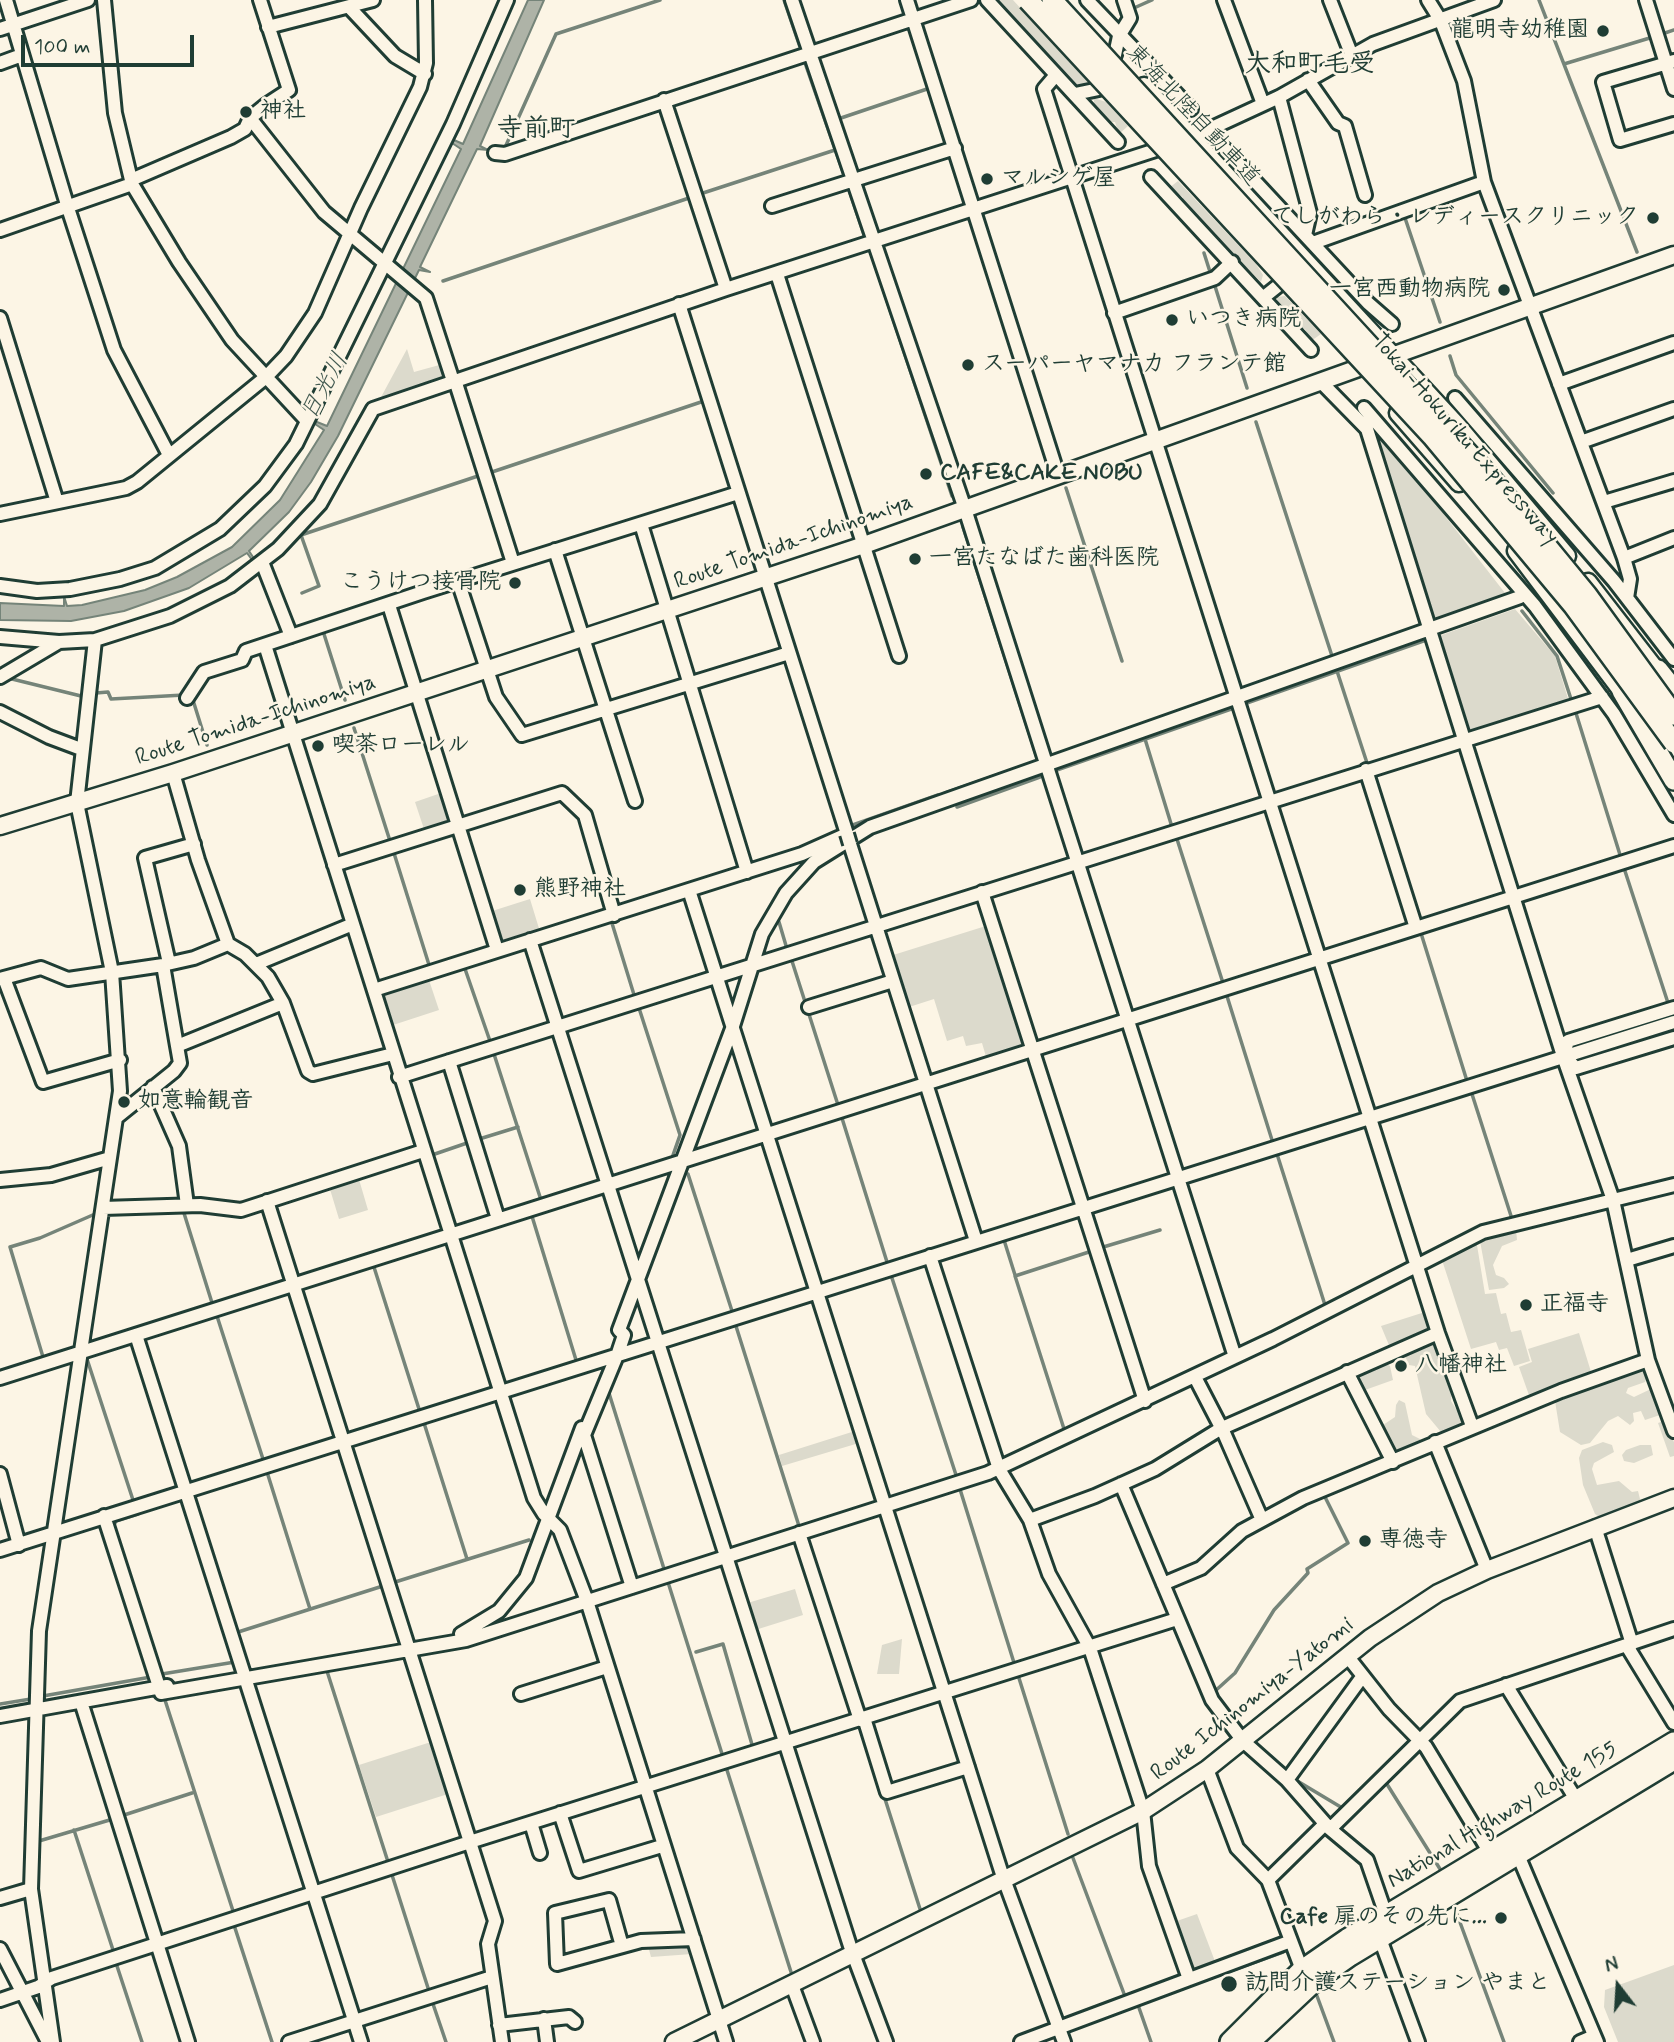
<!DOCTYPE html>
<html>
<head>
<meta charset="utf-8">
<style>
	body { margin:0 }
	#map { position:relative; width:1674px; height:2042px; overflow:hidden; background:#fcf5e5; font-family:Mynerve,sans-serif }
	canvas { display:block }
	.north { position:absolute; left:1583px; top:1951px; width:70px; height:70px; -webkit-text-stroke:5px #fcf5e5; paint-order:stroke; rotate:343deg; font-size:19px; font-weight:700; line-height:28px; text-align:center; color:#1f3d34 }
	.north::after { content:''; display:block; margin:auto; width:24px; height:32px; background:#1f3d34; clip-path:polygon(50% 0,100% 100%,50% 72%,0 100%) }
	.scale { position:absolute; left:21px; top:35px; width:173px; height:32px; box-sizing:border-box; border:4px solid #1f3d34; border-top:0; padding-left:9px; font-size:21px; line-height:24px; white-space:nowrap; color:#1f3d34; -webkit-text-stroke:5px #fcf5e5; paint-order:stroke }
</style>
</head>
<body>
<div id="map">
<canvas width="1674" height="2042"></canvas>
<div class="north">N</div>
<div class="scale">100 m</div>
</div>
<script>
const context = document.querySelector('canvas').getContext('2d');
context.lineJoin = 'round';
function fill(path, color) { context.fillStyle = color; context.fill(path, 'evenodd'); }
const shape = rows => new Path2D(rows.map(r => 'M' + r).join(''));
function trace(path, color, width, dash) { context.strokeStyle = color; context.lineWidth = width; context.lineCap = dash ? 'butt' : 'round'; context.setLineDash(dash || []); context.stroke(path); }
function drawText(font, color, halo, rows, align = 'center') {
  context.font = font + ' Mynerve,"Klee One",sans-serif'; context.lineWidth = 5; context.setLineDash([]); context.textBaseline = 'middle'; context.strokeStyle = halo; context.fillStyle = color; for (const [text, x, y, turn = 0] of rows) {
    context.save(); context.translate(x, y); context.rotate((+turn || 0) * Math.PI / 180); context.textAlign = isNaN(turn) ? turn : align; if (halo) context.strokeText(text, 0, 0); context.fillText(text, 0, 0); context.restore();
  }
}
fill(shape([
	[995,0,1013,0,1090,84,1090,87,1081,88,1074,84],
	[1094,98,1106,102,1128,126,1119,134,1115,122,1108,122,1094,107],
	[1178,181,1256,264,1263,275,1261,282,1183,203,1183,197,1169,188],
	[1285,296,1321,334,1311,341,1305,329,1298,328,1277,302,1277,297],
	[407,349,414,372,443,364,447,375,444,380,380,399],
	[1380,440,1424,489,1505,593,1504,596,1431,620,1375,441],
	[1515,609,1555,656,1569,702,1468,732,1436,637],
	[444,792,452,820,450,824,425,832,415,802],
	[530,899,541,935,499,947,489,912],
	[989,925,1028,1047,987,1060,982,1043,966,1046,963,1036,947,1041,934,999,906,1008,890,956],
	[428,977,439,1010,390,1026,380,993],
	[358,1176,368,1210,339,1219,329,1186],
	[1516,1229,1517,1240,1502,1246,1493,1265,1496,1275,1504,1278,1509,1284,1504,1288,1489,1290,1480,1241,1484,1236],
	[1476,1239,1485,1294,1496,1293,1501,1314,1506,1313,1511,1332,1521,1330,1530,1361,1514,1366,1507,1348,1499,1350,1496,1342,1471,1349,1441,1257],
	[1425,1312,1430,1330,1391,1350,1381,1326],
	[1579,1333,1592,1375,1530,1398,1519,1367,1532,1362,1528,1349],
	[1434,1343,1452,1389,1451,1401,1463,1420,1462,1424,1445,1432,1441,1432,1426,1414,1415,1366,1409,1365,1405,1356],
	[1383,1362,1390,1366,1393,1380,1365,1390,1358,1373],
	[1643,1370,1647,1377,1645,1382,1628,1388,1626,1393,1634,1397,1653,1388,1660,1415,1645,1420,1641,1411,1633,1413,1634,1421,1630,1425,1618,1416,1608,1421,1590,1443,1581,1445,1560,1432,1555,1401],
	[1399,1400,1405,1403,1412,1435,1420,1439,1420,1443,1398,1453,1383,1425,1395,1417,1396,1405],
	[1664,1421,1674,1442,1674,1456,1670,1457,1658,1423],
	[855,1431,859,1443,782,1466,779,1455],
	[1603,1442,1612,1445,1614,1452,1594,1463,1592,1469,1597,1485,1619,1481,1632,1492,1638,1491,1641,1503,1601,1518,1595,1514,1583,1485,1579,1458,1582,1450],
	[1640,1445,1651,1445,1653,1455,1634,1463,1624,1461,1622,1455,1626,1450],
	[795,1589,803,1615,752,1631,744,1604],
	[902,1639,899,1674,877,1674,882,1645],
	[434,1741,451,1793,376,1817,359,1765],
	[1197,1914,1216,1964,1193,1973,1174,1922],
	[686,1944,692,1954,651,1957,648,1946],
	[1674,1965,1674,2042,1618,2042,1604,2007,1605,1990]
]), '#dcdacc');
const water = shape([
	[528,0,544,0,480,146,488,150,477,149,420,267,430,272,419,270,338,436,311,482,289,512,249,551,257,563,255,564,247,553,189,588,124,611,71,621,0,620,0,603,64,606,64,596,67,606,82,605,145,590,177,577,232,547,280,500,324,430,315,424,317,422,327,426,461,149,452,143,454,140,463,144,528,0]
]);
fill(water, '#aeb3a7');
trace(water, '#758479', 2);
trace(shape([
	[784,0,800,47],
	[1539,0,1637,252],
	[1134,8,1152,0],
	[1662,34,1674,30],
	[804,60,844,175],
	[1564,64,1653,37],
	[841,118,930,88],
	[503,152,556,34,660,0],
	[848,187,864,235],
	[700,194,835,150],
	[1404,215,1440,322],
	[870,250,952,496],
	[1204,253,1211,275],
	[443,281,692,197],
	[1214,283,1247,388],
	[1450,356,1456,375,1553,493],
	[1256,422,1332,656],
	[489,473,704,401],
	[1066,488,1122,661],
	[302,593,319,586,301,535,481,475],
	[1522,611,1557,656,1571,699],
	[323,631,345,700],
	[1337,671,1368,766],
	[8,678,81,696],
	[96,693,108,692,111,699,184,695],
	[192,697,207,745],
	[1244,704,1429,639],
	[1575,710,1621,858],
	[354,728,390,841],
	[1145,739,1172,827],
	[1054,771,1234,708],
	[945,793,1038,761,963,527],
	[957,807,1040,777],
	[847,827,938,795],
	[1176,836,1223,983],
	[393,850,430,968],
	[1623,865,1669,1006],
	[611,920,635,998],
	[779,922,787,949],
	[1420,930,1467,1081],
	[791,958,838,1105],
	[464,966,491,1044],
	[1226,993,1272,1140],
	[638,1005,680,1135,672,1158],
	[493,1051,541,1200],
	[1471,1091,1512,1219],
	[841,1115,887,1262],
	[476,1140,518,1127],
	[1277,1154,1325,1305],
	[429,1156,470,1142],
	[688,1174,732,1311],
	[183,1210,213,1306],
	[531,1213,576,1360],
	[1004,1240,1015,1275],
	[1100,1248,1160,1230],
	[373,1264,419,1409],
	[891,1275,957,1478],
	[216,1313,263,1459],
	[735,1323,799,1526],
	[86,1356,133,1500],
	[43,1357,10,1247,40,1238,95,1214],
	[608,1390,665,1572],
	[424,1423,467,1559],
	[1065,1432,1015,1276,1092,1251],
	[267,1472,310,1609],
	[959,1486,1015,1666],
	[113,1527,116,1521,138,1514],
	[667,1579,723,1757],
	[392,1583,529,1540],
	[235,1633,386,1585],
	[696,1652,723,1644,753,1748],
	[1098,1654,1120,1720],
	[326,1668,389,1865],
	[162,1674,235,1662],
	[1018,1675,1068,1834],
	[1214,1692,1235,1673,1274,1610,1308,1573,1307,1569,1348,1543,1325,1497],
	[43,1696,151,1677],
	[164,1697,234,1914],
	[0,1704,31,1699],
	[726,1767,791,1972],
	[1294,1779,1344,1809],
	[1385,1781,1440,1869],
	[885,1799,920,1909],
	[121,1816,192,1793],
	[74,1830,114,1953],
	[39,1841,113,1819],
	[1073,1858,1126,1999],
	[392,1875,429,1991],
	[1454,1906,1504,2042],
	[234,1925,272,2042],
	[116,1963,142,2042],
	[1317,1996,1334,2042],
	[432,2001,446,2042],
	[1138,2005,1151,2042],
	[1133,2006,1283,1952]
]), '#758479', 3.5);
const minor = shape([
	[6,0,68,208,114,350,169,455],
	[104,0,115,113,132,184,179,262,232,340,307,421],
	[792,0,965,509,1235,1357],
	[907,0,1058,475],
	[987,0,1118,142],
	[1087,0,1191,109],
	[1224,0,1263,104],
	[1330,0,1352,56],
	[1428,0,1441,21,1464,81,1484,182,1624,558,1630,579,1627,598],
	[1646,0,1674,89],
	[350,8,395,56,425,74],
	[268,27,373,0],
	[0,29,88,0],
	[1115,55,1119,36,1130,18,1124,0],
	[1674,61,1603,82,1620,140,1674,124],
	[0,63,22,55],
	[1056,75,1044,89,1438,1333,1472,1426],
	[1308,80,1338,123,1345,126,1365,195],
	[1075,94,1099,89],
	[1279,97,1310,213,1305,235],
	[664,100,726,289],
	[250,118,324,212,426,298,453,381],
	[1186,140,1279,97,1373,44,1494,0],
	[1225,149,1368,303,1392,324],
	[495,153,505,154,971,0],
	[1151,177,1311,350],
	[131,180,231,137,245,129,250,118,266,105,289,90,260,0],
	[772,206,955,148],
	[0,230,132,184],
	[1313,243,1484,182],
	[777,274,899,656],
	[1264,297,1279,285],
	[1114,313,1215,278,1232,262],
	[0,318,57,502],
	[455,380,513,563],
	[1322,383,1367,429,1563,1056,1613,1200,1648,1360,1674,1431],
	[1559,384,1674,343],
	[1455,398,1614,581,1674,659],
	[1364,408,1535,606,1614,714,1674,815],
	[1581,442,1674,409],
	[1604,502,1674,481],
	[0,514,126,488,137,482,266,377,286,356,315,313,361,208,420,87,426,63,425,0],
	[641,524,747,872],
	[555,550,635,801],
	[1624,558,1674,538],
	[262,562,291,636],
	[458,581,496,697,522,735,789,653],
	[0,586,37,591,70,589,120,579,155,568,220,529,265,486,296,444,453,124,507,0],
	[389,605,497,950],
	[0,637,59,642,95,640,170,616,230,586,278,549,320,504,373,409,726,289,1168,146],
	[265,645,534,1498,544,1514,560,1530,587,1601,726,2042],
	[0,677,59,642],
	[187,698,204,672,242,660,246,651,423,592,738,493],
	[0,712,49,737,81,749],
	[1366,770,1416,928],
	[173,773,198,860,228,944,245,954,268,977,283,1003,308,1071,313,1074,393,1054],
	[850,844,976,1241],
	[334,865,562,793,585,815,614,915],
	[689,890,1001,1871,1064,2042],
	[982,892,1145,1401],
	[530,940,850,1946,886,2042],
	[169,963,145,858,194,844],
	[256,964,353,924],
	[163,965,177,1046],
	[4,978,43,1082,120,1060],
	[0,979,41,968,68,979,163,965,194,958,228,944],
	[374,990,802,854,847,834,679,304],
	[809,1007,893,981],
	[1563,1056,1568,1041,1674,1008],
	[1566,1058,1576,1068,1674,1038],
	[449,1061,498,1219],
	[399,1077,1602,697],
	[153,1087,179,1146,187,1205],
	[117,1117,174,1071,180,1063,177,1046,283,1003],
	[0,1180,51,1175,110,1158],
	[267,1201,495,1921,488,1944,502,2042],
	[103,1208,200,1205,241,1210,423,1151],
	[930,1256,999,1469,1030,1520,1049,1574,1090,1648,1143,1811,1149,1866,1189,1979],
	[1627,1260,1674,1246],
	[136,1335,361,2042],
	[1347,1372,1393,1462],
	[1195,1377,1224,1433,1262,1520],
	[0,1378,1674,846],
	[1435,1442,1487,1570],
	[0,1474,19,1545],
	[1121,1484,1212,1700,1243,1741,1287,1780,1330,1829,1367,1860,1386,1915],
	[104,1516,161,1693],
	[1030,1520,1095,1496,1155,1469,1220,1429,1438,1333],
	[1595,1527,1632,1644],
	[799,1533,860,1720],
	[0,1550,1674,1022],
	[1163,1584,1201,1568,1242,1531,1303,1498,1561,1391,1648,1360],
	[632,1587,584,1435,618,1353,624,1335,619,1330,733,1026,762,934,786,893,814,862,870,827,1520,597],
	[461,1634,499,1611,526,1578,582,1428],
	[1627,1646,1674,1723],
	[1348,1657,1389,1709,1426,1747,1490,1853],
	[1506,1685,1577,1801],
	[161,1693,466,1640,988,1473,1273,1339,1483,1232,1674,1185],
	[521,1694,607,1667],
	[83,1708,188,2042],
	[0,1716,167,1686],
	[864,1718,887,1792,968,1767],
	[1207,1769,1237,1848,1268,1880,1302,1970],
	[1287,1780,1362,1677],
	[560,1813,579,1871,662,1846],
	[531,1823,540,1853],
	[1330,1829,1460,1701,1674,1629],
	[1518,1855,1597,2042],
	[1268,1880,1325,1824],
	[0,1898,31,1889],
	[1379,1936,1418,2042],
	[622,1946,609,1900,555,1913,557,1964,641,1941,694,1939],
	[0,1949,48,2042],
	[792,1985,813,2042],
	[0,2000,38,1987,52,1978,476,1840,1177,1619],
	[544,2019,547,2042],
	[499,2025,569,2017,575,2022],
	[53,2042,31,1889,39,1631,120,1091,112,972,77,803,95,640],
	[289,2042,492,1977],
	[1021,2042,1291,1941],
	[1580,2042,1594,2036]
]);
const major = shape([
	[1144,86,1458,426,1567,556],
	[1398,413,1459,483],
	[1516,551,1629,701],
	[1588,582,1664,680],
	[0,826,173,773,864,545,1674,255],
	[674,2042,1143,1811,1207,1769,1370,1638,1438,1593,1487,1570,1674,1498]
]);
const highway = shape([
	[1658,670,1674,690],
	[1622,691,1674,780],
	[1230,2042,1302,1970,1347,1939,1674,1742],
	[1250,2042,1316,1980,1350,1956,1674,1760]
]);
trace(minor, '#1f3d34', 18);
trace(major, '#1f3d34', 21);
trace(highway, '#1f3d34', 24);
trace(minor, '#fcf5e5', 12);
trace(major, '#fcf5e5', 16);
trace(highway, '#fcf5e5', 19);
const minorBridge = shape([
	[847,834,850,844]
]);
const highwayBridge = shape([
	[1028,0,1432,436,1573,605,1674,743],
	[1052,0,1490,477,1587,595,1674,715]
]);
trace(minorBridge, '#1f3d34', 18, []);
trace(highwayBridge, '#1f3d34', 24, []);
trace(minorBridge, '#fcf5e5', 12);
trace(highwayBridge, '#fcf5e5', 19);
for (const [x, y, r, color] of [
	[1603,31,7,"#1f3d34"],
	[246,112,7,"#1f3d34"],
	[987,179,7,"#1f3d34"],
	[1653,218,7,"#1f3d34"],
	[1504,290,7,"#1f3d34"],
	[1172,320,7,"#1f3d34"],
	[968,365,7,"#1f3d34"],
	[926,474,7,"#1f3d34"],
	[915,559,7,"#1f3d34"],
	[515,583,7,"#1f3d34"],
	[318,746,7,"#1f3d34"],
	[520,890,7,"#1f3d34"],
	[124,1102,7,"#1f3d34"],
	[1526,1305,7,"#1f3d34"],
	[1401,1366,7,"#1f3d34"],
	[1365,1541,7,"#1f3d34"],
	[1501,1918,7,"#1f3d34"],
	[1229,1984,9,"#1f3d34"]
]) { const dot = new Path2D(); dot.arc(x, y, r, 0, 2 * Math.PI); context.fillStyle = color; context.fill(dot); trace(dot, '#fcf5e5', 2.5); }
drawText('bold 23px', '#1f3d34', '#fcf5e5', [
	["龍明寺幼稚園",1589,31,"right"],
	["神社",260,112],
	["マルシゲ屋",1001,179],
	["てしがわら・レディースクリニック",1639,218,"right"],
	["一宮西動物病院",1490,290,"right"],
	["いつき病院",1186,320],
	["スーパーヤマナカ フランテ館",982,365],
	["CAFE&CAKE NOBU",940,474],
	["一宮たなばた歯科医院",929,559],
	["こうけつ接骨院",501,583,"right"],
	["喫茶ローレル",332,746],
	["熊野神社",534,890],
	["如意輪観音",138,1102],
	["正福寺",1540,1305],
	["八幡神社",1415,1366],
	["専徳寺",1379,1541],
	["Cafe 扉のその先に…",1487,1918,"right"],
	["訪問介護ステーション やまと",1245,1984]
], 'left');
drawText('23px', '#1f3d34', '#fcf5e5', [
	["東海北陸自動車道",1192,116,47],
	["Tokai-Hokuriku Expressway",1464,440,49],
	["Route Tomida-Ichinomiya",794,543,-19],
	["Route Tomida-Ichinomiya",256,721,-18],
	["Route Ichinomiya-Yatomi",1253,1700,-38],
	["National Highway Route 155",1503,1816,-31]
]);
drawText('italic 24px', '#435a51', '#fcf5e5', [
	["日光川",326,387,-61]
]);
drawText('bold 26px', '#1f3d34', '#fcf5e5', [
	["大和町毛受",1310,66],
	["寺前町",536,131]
]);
</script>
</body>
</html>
